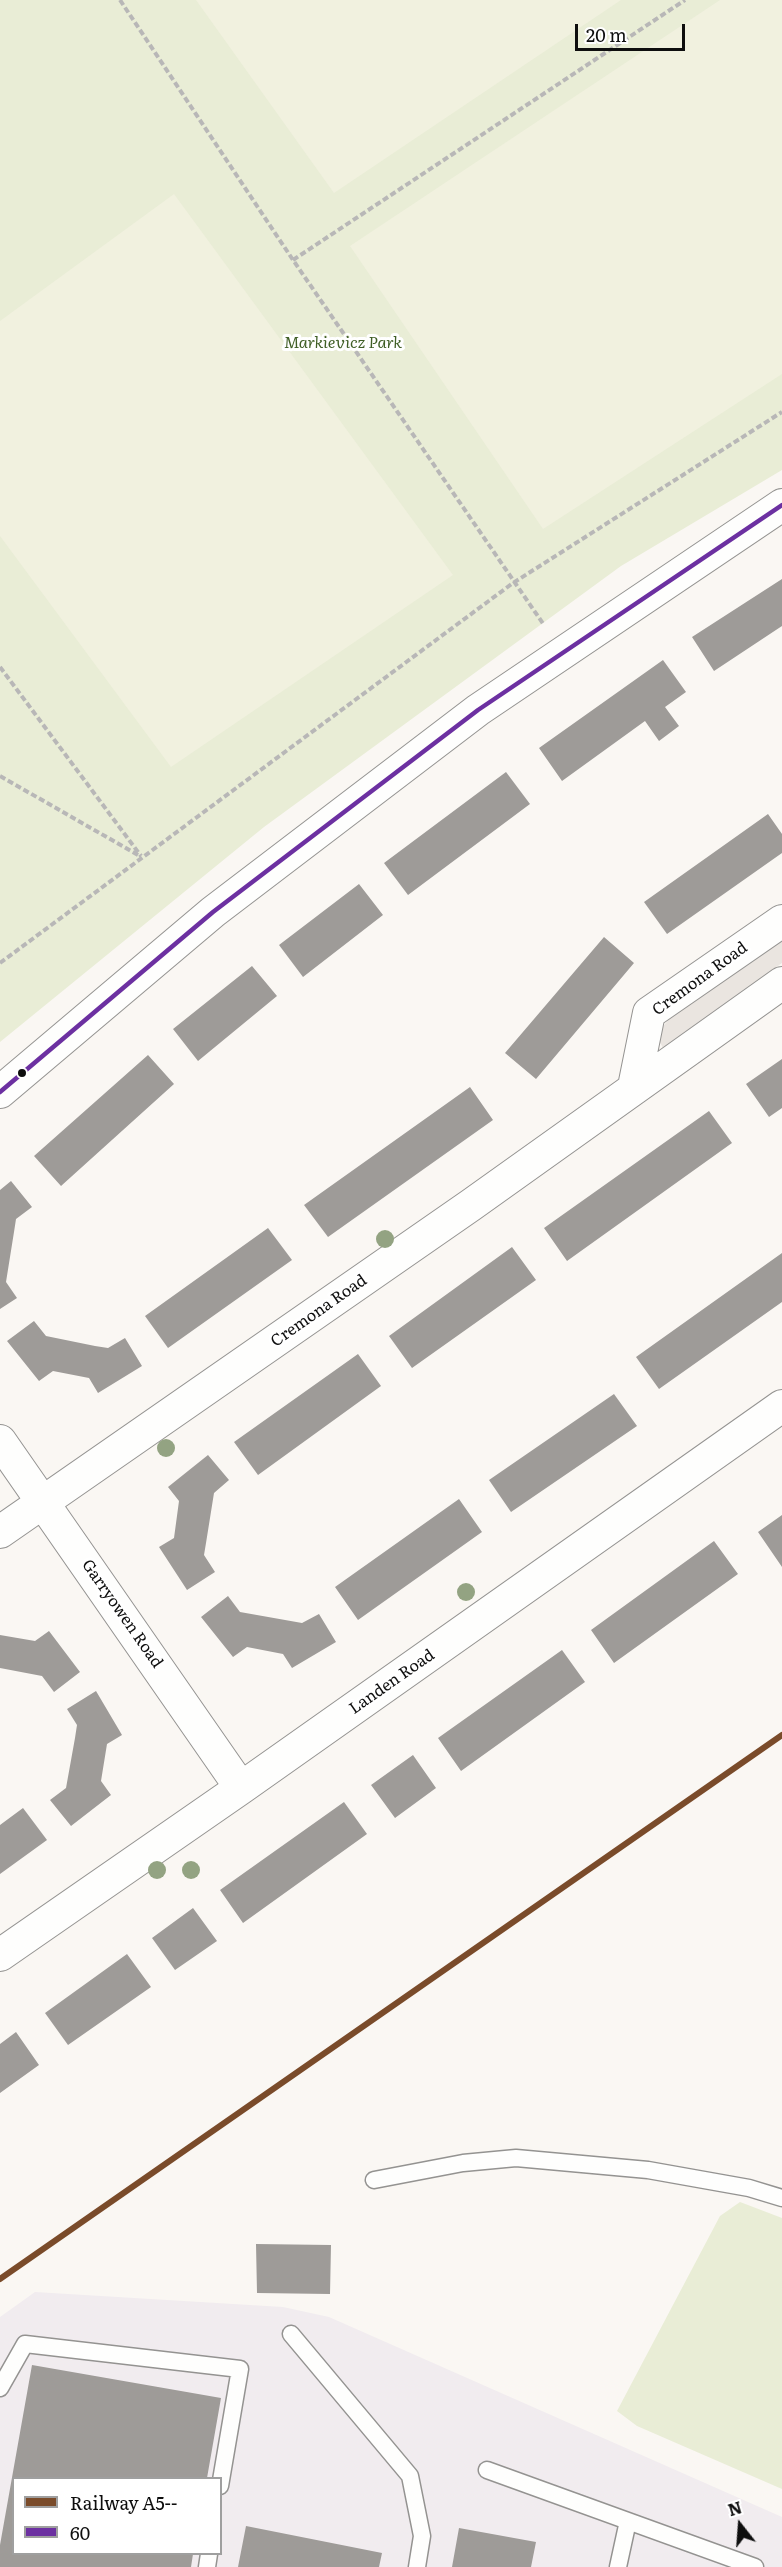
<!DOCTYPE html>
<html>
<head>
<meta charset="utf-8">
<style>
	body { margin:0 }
	#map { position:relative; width:782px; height:2567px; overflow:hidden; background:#faf7f3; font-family:Literata,serif }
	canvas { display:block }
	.legend { position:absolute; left:12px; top:2477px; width:210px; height:78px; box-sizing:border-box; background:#fff; border:2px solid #9f9f9f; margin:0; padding:8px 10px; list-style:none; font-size:18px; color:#0e0e0e }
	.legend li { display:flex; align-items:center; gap:12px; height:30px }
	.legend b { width:30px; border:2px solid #9f9f9f }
	.north { position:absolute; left:710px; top:2495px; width:60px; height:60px; -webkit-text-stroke:4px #fff; paint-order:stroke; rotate:343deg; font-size:16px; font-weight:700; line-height:24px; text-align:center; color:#0e0e0e }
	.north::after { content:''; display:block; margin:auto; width:21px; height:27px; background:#0e0e0e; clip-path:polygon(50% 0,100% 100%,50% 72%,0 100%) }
	.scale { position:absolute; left:575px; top:24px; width:110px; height:27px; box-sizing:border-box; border:3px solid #0e0e0e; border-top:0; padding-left:8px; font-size:18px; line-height:21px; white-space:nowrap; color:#0e0e0e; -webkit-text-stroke:4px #fff; paint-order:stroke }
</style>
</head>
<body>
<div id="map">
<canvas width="782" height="2567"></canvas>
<ul class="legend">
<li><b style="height:8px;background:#7a4b2a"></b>Railway A5--</li>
<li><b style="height:8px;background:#6c30a1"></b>60</li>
</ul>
<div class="north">N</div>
<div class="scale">20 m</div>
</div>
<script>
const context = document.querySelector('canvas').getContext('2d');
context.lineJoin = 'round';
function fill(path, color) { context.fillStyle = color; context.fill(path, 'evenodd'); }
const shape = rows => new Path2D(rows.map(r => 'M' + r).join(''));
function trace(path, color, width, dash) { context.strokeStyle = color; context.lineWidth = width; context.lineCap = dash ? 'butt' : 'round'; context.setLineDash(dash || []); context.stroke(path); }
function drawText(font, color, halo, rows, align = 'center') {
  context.font = font + ' Literata,serif'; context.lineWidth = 6; context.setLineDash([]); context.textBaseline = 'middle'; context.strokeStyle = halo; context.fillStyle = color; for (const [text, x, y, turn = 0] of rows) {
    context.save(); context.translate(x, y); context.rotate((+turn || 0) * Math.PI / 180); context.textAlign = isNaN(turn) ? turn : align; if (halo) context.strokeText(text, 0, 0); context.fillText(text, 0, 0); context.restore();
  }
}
fill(shape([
	[35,2292,283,2307,329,2317,782,2517,782,2567,0,2567,0,2317],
	[14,2478,220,2478,220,2554,14,2554]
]), '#f1ecef');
fill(shape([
	[0,0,782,0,782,470,621,566,264,827,0,1042],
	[740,2202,782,2218,782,2489,637,2426,617,2411,720,2216]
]), '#e9edd6');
fill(shape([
	[196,0,621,0,334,193],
	[720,0,782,0,782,374,543,529,350,246],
	[174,194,453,575,171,767,0,536,0,321]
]), '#f1f1df');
fill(shape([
	[782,933,782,963,663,1048,656,1035,684,1001]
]), '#eae5e0');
fill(shape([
	[782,579,782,626,714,671,692,637],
	[663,660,686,692,665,707,679,726,659,741,645,721,562,781,539,748],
	[506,772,530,804,408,895,384,863],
	[768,814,782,834,782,853,667,934,644,902],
	[359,884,383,915,303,977,279,945],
	[604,937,634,963,536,1079,505,1053],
	[252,966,277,996,198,1061,173,1029],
	[148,1055,174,1084,61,1186,34,1156],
	[782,1059,782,1108,769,1117,746,1084],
	[470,1087,493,1120,328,1237,304,1205],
	[709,1111,732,1143,567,1261,544,1228],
	[11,1181,32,1207,16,1219,14,1232,6,1282,17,1298,0,1309,0,1190],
	[268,1228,292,1260,168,1348,145,1316],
	[512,1247,536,1280,412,1368,389,1336],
	[782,1253,782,1302,659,1389,636,1357],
	[34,1321,46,1336,95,1346,108,1348,125,1338,142,1366,98,1393,89,1378,53,1371,39,1381,7,1341],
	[358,1354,381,1386,258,1475,234,1442],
	[614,1394,637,1426,511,1512,489,1480],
	[208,1455,229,1480,214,1493,206,1543,204,1555,215,1572,187,1590,159,1547,174,1538,179,1501,168,1487],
	[459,1499,482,1532,358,1620,335,1587],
	[782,1515,782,1567,758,1532],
	[714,1541,738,1574,614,1663,591,1630],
	[228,1596,240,1612,302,1623,319,1614,336,1642,292,1668,283,1654,247,1647,233,1657,201,1617],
	[49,1631,80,1672,54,1692,42,1676,0,1668,0,1635,35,1641],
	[562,1650,585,1682,461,1771,438,1738],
	[96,1691,122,1735,107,1744,101,1781,111,1795,71,1826,50,1800,66,1788,75,1738,77,1725,67,1709],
	[413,1755,436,1788,395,1818,371,1785],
	[344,1802,367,1834,243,1923,220,1890],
	[23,1808,47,1840,0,1874,0,1825],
	[193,1908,217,1941,175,1970,152,1938],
	[127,1954,151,1987,68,2045,45,2013],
	[16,2032,39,2065,0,2093,0,2044],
	[256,2244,331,2245,330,2294,257,2293],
	[32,2365,221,2398,207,2478,14,2478,14,2554,193,2554,191,2567,0,2567,0,2545],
	[246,2526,382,2553,379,2567,238,2567],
	[459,2528,536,2542,531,2567,452,2567]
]), '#9e9b98');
const service = shape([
	[374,2180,463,2163,516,2158,648,2170,749,2188,782,2198],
	[291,2334,410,2476,422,2536,417,2567],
	[0,2388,25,2344,240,2369,220,2486],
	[487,2470,755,2567],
	[207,2567,209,2554],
	[618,2567,628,2521]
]);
const minor = shape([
	[634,1087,649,1013,782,921],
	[0,1092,213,912,478,710,782,505],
	[0,1441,241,1788],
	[0,1532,471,1205,782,983],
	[0,1955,241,1788,782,1406]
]);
trace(service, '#949391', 19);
trace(minor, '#949391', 34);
trace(shape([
	[120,0,293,260,544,625],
	[293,260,685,0],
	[0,667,141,856],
	[0,776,138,855],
	[0,963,513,583,782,412]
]), '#b8b7b7', 4, [6, 3]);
trace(service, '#fefefd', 16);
trace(minor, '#fefefd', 32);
trace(shape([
	[0,1092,213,912,478,710,782,505]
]), '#6c30a1', 4.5);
trace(shape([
	[0,2279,782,1735]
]), '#7a4b2a', 6);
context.fillStyle = '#93a382';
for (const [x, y] of [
	[385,1239],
	[166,1448],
	[466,1592],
	[157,1870],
	[191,1870]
]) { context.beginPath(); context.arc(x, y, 9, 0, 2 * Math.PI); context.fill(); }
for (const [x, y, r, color] of [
	[22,1073,5,"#0e0e0e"]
]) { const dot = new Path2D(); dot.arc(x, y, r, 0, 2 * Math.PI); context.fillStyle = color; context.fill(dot); trace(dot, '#fff', 2); }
drawText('italic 16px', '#3f5e25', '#fff', [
	["Markievicz Park",343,343]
]);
drawText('16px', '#0e0e0e', '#fff', [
	["Cremona Road",700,979,-36],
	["Cremona Road",319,1311,-35],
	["Garryowen Road",122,1614,55],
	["Landen Road",392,1682,-35]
]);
</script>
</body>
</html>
